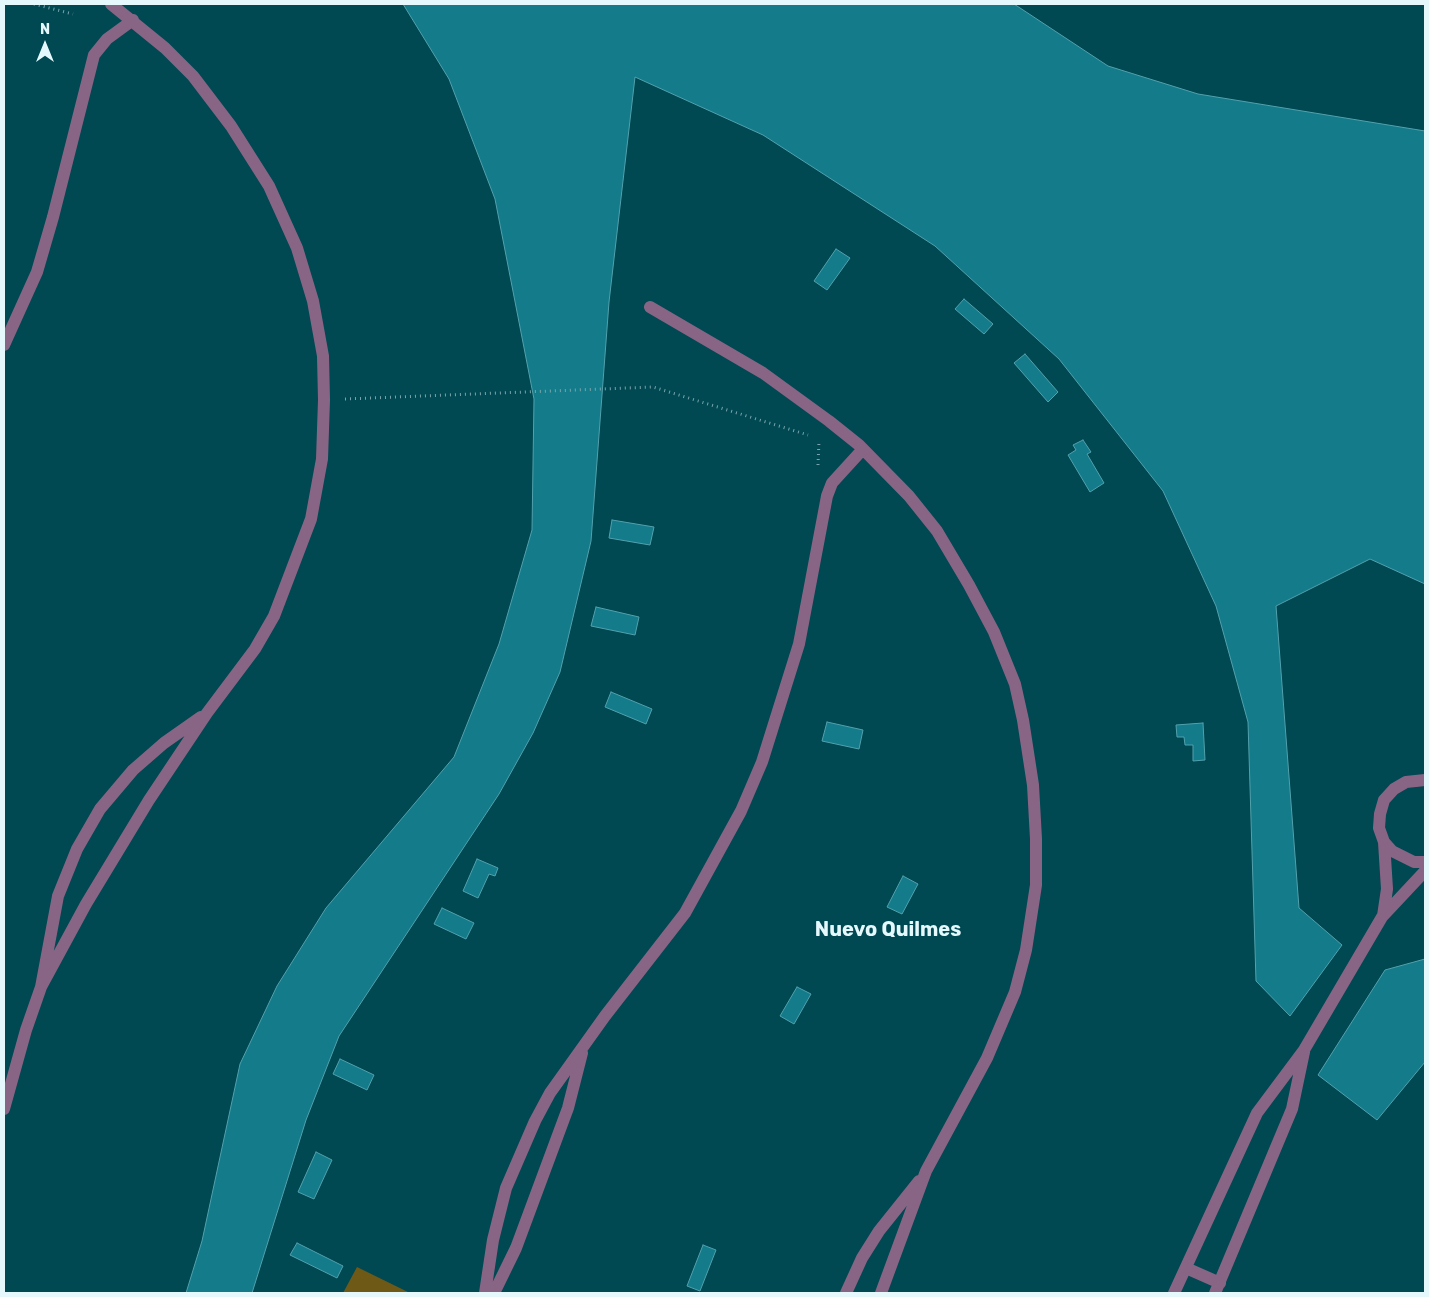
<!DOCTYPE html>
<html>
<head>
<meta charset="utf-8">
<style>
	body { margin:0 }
	#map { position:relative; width:1429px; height:1297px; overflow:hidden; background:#004852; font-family:Rubik,sans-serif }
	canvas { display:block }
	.frame { position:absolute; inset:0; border:5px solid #e5f9fd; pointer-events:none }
	.north { position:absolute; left:20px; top:20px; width:50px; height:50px; -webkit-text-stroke:4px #004852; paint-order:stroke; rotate:0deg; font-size:14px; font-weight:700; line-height:20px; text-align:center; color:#e5f9fd }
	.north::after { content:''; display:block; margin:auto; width:18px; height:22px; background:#e5f9fd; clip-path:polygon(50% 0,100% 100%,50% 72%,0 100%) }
</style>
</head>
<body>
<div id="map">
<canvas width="1429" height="1297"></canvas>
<div class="frame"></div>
<div class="north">N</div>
</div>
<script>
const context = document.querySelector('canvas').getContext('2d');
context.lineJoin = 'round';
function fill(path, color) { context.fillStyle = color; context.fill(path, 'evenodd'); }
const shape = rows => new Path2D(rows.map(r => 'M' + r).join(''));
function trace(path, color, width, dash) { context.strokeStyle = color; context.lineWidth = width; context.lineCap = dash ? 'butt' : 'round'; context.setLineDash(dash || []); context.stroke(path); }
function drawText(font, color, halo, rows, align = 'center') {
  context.font = font + ' Rubik,sans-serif'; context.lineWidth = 4; context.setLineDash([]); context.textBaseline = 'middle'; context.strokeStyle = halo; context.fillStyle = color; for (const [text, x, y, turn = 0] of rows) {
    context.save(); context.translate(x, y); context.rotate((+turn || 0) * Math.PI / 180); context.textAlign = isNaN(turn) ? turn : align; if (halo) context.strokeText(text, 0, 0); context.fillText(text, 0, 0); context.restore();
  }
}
const water = shape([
	[403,4,1014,4,1108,66,1198,94,1425,131,1425,584,1370,559,1276,606,1299,908,1342,945,1290,1016,1256,981,1248,722,1216,606,1163,491,1059,359,935,246,763,135,635,77,609,302,591,541,560,672,533,733,499,794,339,1036,306,1120,252,1293,186,1293,202,1241,240,1064,277,986,326,908,454,757,499,644,532,530,534,399,495,199,449,79,403,4],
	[836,249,850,258,827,290,814,281,836,249],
	[964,299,993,324,984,334,955,309,964,299],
	[1025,354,1058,392,1048,402,1014,363,1025,354],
	[1083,440,1091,452,1087,454,1104,483,1090,492,1068,455,1076,450,1073,445,1083,440],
	[612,520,654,527,650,545,609,538,612,520],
	[596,607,639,617,635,635,591,626,596,607],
	[611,692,652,709,646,724,605,707,611,692],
	[827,722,863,730,859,749,822,741,827,722],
	[1203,723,1205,760,1193,761,1193,745,1185,745,1184,737,1177,737,1176,725,1203,723],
	[477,859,498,868,495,876,489,874,478,898,463,891,477,859],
	[903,876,918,884,902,914,887,907,903,876],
	[442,908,474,923,466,939,434,924,442,908],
	[1425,959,1425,1062,1377,1120,1318,1075,1385,970,1425,959],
	[797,987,811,994,794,1024,780,1016,797,987],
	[340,1059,374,1075,367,1090,333,1074,340,1059],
	[316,1152,332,1160,314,1199,298,1192,316,1152],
	[297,1243,343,1266,337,1278,290,1255,297,1243],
	[703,1245,716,1250,700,1291,687,1286,703,1245]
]);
fill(water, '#137b8a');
trace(water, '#52a1ac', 1);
fill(shape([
	[358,1268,408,1293,345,1293]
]), '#0007');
fill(shape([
	[357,1267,410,1293,343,1293]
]), '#6e5917');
trace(shape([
	[34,4,73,14],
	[345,399,653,387,808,435],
	[818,465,819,441]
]), '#78a5ab', 3, [1, 4]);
trace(shape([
	[650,307,763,373,829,421,859,445,909,496,937,531,969,585,994,632,1015,684,1023,720,1033,785,1036,839,1036,885,1026,950,1015,992,987,1058,926,1171,881,1293],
	[4,345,37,272,53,217,94,55,107,39,133,20],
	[1425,780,1406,782,1394,789,1384,800,1380,814,1379,828,1384,842,1392,851,1414,862,1425,862],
	[1383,916,1387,889,1384,842],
	[41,987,86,904,149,800,207,713,255,649,274,616,311,519,322,459,324,400,323,356,313,301,297,248,269,186,231,126,193,76,165,48,111,4],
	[4,1109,26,1030,41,987,58,896,77,849,100,809,133,770,164,743,201,717],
	[1186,1268,1220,1283],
	[485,1293,493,1240,506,1188,535,1121,550,1093,605,1016,685,913,741,811,762,762,799,644,827,496,832,483,863,449],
	[494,1293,516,1248,568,1108,582,1053],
	[846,1293,862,1258,879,1231,919,1181],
	[1174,1293,1257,1113,1304,1050,1382,917,1425,871],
	[1215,1293,1292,1109,1304,1052]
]), '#896585', 12);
drawText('bold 20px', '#e5f9fd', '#004852', [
	["Nuevo Quilmes",888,930]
]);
</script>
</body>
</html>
